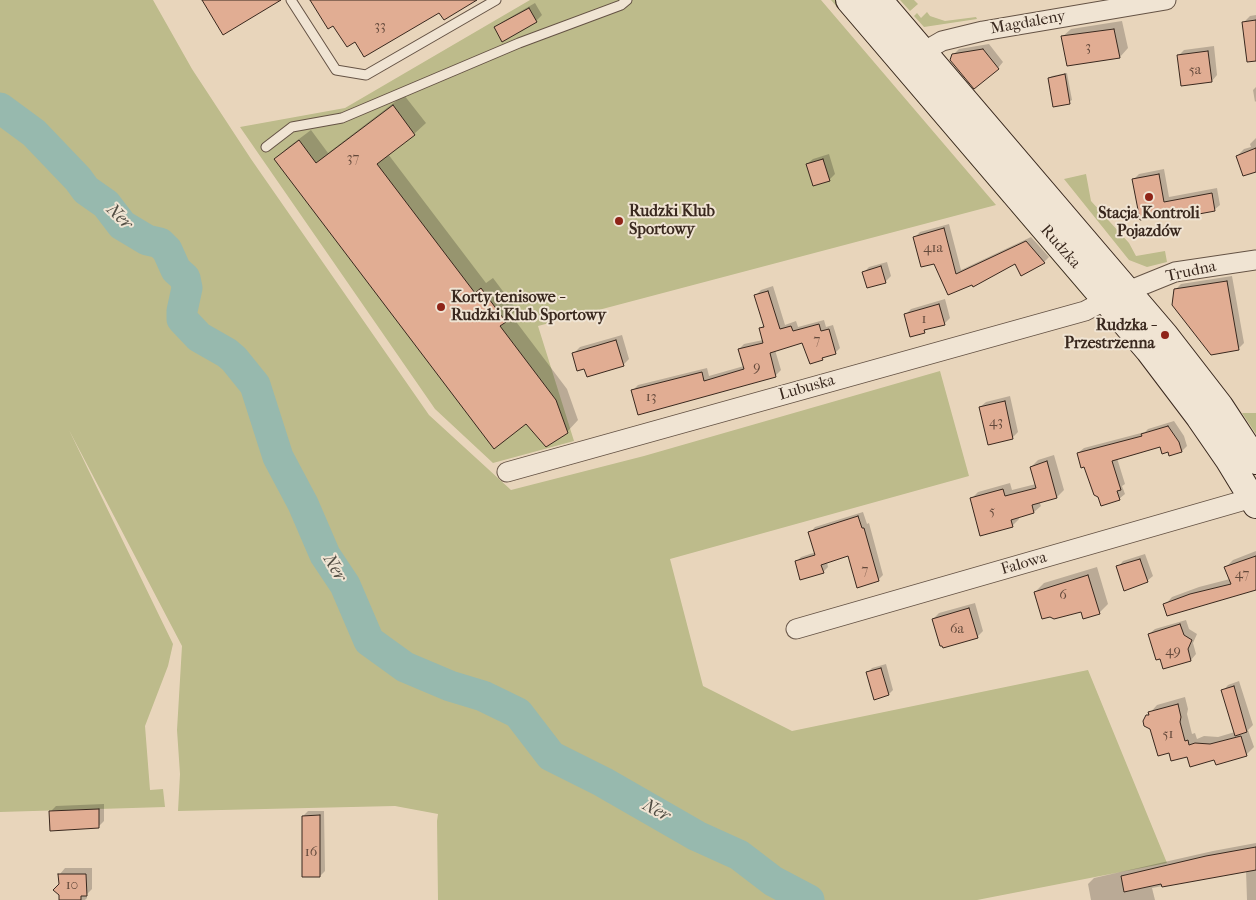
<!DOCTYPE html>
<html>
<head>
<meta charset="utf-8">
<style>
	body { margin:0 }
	canvas { display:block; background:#e8d5bb }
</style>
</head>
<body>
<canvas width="1256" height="900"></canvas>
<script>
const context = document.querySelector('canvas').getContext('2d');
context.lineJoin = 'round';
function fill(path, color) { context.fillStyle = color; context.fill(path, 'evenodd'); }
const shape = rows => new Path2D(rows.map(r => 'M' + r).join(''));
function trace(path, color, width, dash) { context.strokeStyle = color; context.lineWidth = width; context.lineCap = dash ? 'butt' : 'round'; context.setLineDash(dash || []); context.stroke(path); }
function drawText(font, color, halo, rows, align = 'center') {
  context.font = font + ' "IM FELL French Canon",serif'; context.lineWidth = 4; context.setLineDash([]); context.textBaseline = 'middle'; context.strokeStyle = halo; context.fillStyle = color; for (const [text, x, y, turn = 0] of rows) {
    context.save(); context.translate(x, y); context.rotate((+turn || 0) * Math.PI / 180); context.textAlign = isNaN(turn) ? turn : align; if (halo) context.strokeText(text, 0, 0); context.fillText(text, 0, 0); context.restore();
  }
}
fill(shape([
	[0,0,153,0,192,69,251,159,429,415,511,490,644,456,940,371,969,476,670,559,703,686,792,731,1088,670,1167,863,977,900,438,900,437,821,438,814,395,806,178,811,180,774,177,730,182,646,69,430,173,644,168,666,145,726,150,790,163,789,165,807,0,812],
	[530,0,821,0,996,205,538,326,574,441,493,463,435,409,240,127,345,108],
	[831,0,836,0,1005,198,1004,203],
	[900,0,914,0,918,4,910,11],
	[927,12,930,16,945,21,976,17,977,19,924,27,914,16,917,13,921,18],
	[1086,174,1091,201,1129,243,1136,256,1165,251,1167,262,1147,267,1129,260,1064,179],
	[1016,210,1087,298,1086,299,1011,211],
	[1242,413,1256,413,1256,434]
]), '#bdbb8b');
fill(shape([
	[535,3,542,15,536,21,496,28,502,22],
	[1256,15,1256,50,1243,23,1250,16],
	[1122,21,1128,48,1120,57,1062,37,1071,29],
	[989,44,1003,62,998,68,953,55,959,49],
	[1214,46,1217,75,1212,81,1178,56,1184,50],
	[1067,73,1072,100,1069,102,1049,78,1052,76],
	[1256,87,1256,101,1255,102,1253,90],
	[404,95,426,123,414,134,388,154,486,283,493,278,517,310,511,315,567,389,578,420,567,432,527,423,276,159,287,148,311,130,328,153],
	[1256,138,1256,170,1237,156,1244,149,1251,147,1250,144],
	[829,154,835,174,829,180,807,164,813,159],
	[1164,169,1169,197,1217,188,1220,205,1214,210,1188,210,1141,218,1134,179,1139,174],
	[949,224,961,270,1031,237,1049,257,1044,262,1016,263,974,285,934,262,915,237,920,232],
	[887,262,891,276,885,282,864,272,869,267],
	[1232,276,1244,343,1238,349,1175,290,1181,284],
	[773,286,785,325,796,321,798,327,824,320,826,327,833,325,840,348,835,353,825,356,822,359,803,341,775,350,781,370,776,375,639,414,633,390,638,385,707,368,709,376,744,366,739,349,744,344,763,340,760,329,765,324,756,295,761,290],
	[945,299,950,318,944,324,928,328,924,331,905,315,911,309],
	[622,335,629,359,623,365,585,367,574,353,580,347],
	[1010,396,1018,432,1012,438,980,407,986,402],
	[1174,421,1184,436,1187,446,1182,451,1169,451,1161,446,1117,458,1125,484,1122,486,1125,494,1119,499,1085,466,1078,453,1084,448,1145,432,1148,429],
	[1054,455,1064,490,1057,497,1039,501,1041,506,1034,512,1019,516,1019,519,1013,525,981,534,971,499,978,492,1010,483,1012,490,1036,484,1031,467,1038,460],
	[863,512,867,524,869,523,883,575,878,580,849,555,827,562,828,567,823,572,796,562,801,557,816,552,810,533,815,527],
	[1256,551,1256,589,1165,605,1172,597,1199,587,1230,579,1225,568,1233,560],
	[1145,554,1153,576,1147,581,1118,567,1123,561],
	[1097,567,1108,604,1099,613,1081,611,1035,592,1044,583],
	[975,603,983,631,977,637,933,619,939,613],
	[1186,620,1189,629,1197,634,1193,643,1196,654,1191,660,1149,634,1155,629],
	[886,664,893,690,889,694,867,673,872,668],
	[1239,681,1253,725,1248,730,1254,747,1246,755,1215,758,1187,755,1170,751,1147,716,1157,705,1185,697,1188,709,1187,714,1192,734,1195,733,1197,739,1204,736,1218,737,1235,732,1223,691,1228,685],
	[104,804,104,821,98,827,50,812,56,806],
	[308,811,324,811,325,871,320,876,303,816],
	[1256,843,1256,900,1247,900,1246,870,1152,888,1155,900,1091,900,1088,884,1094,878,1213,851],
	[65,868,92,868,92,889,87,894,87,898,85,900,60,900,60,874]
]), '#0003');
trace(shape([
	[0,108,34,133,78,179,86,190,106,204,122,225,147,240,160,243,167,250,176,270,185,278,187,288,182,311,182,319,199,337,227,353,234,359,255,385,278,457,303,504,325,555,345,585,369,641,405,667,450,686,483,696,518,713,551,756,603,782,697,836,739,855,773,881,809,900]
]), '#97b9ae', 31);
const building = shape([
	[202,0,281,0,223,35,202,0],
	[310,0,477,0,444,20,439,13,364,57,355,42,347,47,333,26,328,29,310,0],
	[529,8,537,22,502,42,494,27,529,8],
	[1256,20,1256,61,1247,62,1242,22,1256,20],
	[1114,29,1120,58,1067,66,1061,36,1114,29],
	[983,49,999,69,974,89,950,60,952,54,983,49],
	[1208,51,1212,82,1181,86,1177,55,1208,51],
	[1065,74,1070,104,1053,107,1048,78,1065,74],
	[393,105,415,135,377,164,475,293,481,288,506,322,500,326,556,400,568,433,546,447,526,424,494,449,274,159,299,140,316,163,393,105],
	[1256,148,1256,172,1243,176,1236,156,1256,148],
	[823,159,830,181,813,186,806,164,823,159],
	[1159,174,1164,202,1212,193,1215,211,1188,216,1187,211,1140,220,1132,179,1159,174],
	[944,228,956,274,1026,241,1045,263,1021,276,1015,264,973,287,972,285,948,295,934,264,921,267,913,237,944,228],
	[881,266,886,283,867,288,862,272,881,266],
	[1227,281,1239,350,1211,355,1172,305,1174,289,1227,281],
	[768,291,780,329,791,326,793,331,819,324,821,331,829,329,836,354,822,358,823,360,810,364,802,343,770,353,776,377,638,415,631,390,702,372,704,381,744,369,738,349,763,343,759,328,764,327,754,295,768,291],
	[939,304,945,325,924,330,925,333,910,337,904,314,939,304],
	[616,340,624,366,587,377,584,369,577,371,572,353,616,340],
	[1005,401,1013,439,988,445,979,407,1005,401],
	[1168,426,1179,442,1182,452,1169,456,1168,452,1162,454,1160,447,1112,461,1121,490,1117,491,1120,500,1101,506,1098,497,1094,495,1084,467,1081,468,1077,453,1142,436,1141,434,1168,426],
	[1047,461,1057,498,1032,505,1034,513,1011,520,1013,527,980,536,970,498,1003,489,1005,496,1036,488,1030,467,1047,461],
	[858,516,862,528,864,528,879,581,857,588,848,556,821,565,824,573,800,580,795,561,815,555,808,532,858,516],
	[1256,556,1256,590,1167,616,1163,604,1190,594,1231,584,1224,567,1256,556],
	[1140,559,1148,582,1124,591,1116,566,1140,559],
	[1088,575,1100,614,1083,619,1081,612,1054,619,1050,617,1042,619,1034,592,1088,575],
	[969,608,978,638,943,648,942,646,940,646,932,619,969,608],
	[1180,624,1184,635,1192,640,1188,649,1191,661,1163,669,1160,659,1156,660,1148,634,1180,624],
	[881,668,889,695,874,700,866,672,881,668],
	[1234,686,1247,732,1235,736,1221,690,1234,686],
	[1178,704,1181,717,1180,722,1185,741,1188,740,1189,745,1195,743,1210,744,1241,736,1247,756,1216,765,1214,760,1190,767,1187,757,1171,761,1169,753,1158,756,1150,729,1144,726,1143,721,1146,715,1149,715,1148,712,1178,704],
	[99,809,99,828,50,831,49,811,99,809],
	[320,815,320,877,302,877,302,816,320,815],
	[1256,847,1256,870,1162,887,1161,884,1124,892,1121,876,1206,856,1256,847],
	[58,874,86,874,87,896,81,896,81,900,59,900,59,895,53,890,59,884,58,874]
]);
fill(building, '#e1ad93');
trace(building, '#39281e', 1);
const lane = shape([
	[291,0,336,70,366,75,496,0],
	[266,147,292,127,342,118,519,43,621,5,627,0]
]);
const street = shape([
	[923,52,942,41,983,31,1166,0],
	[1128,291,1175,272,1256,260],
	[507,472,1085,311,1106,300],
	[796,629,1252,498]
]);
const secondary = shape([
	[849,0,1149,351,1199,417,1228,459,1256,505],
	[879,0,1165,335,1220,406,1256,461]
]);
trace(lane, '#655345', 11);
trace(street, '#655345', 21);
trace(secondary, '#39281e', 28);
trace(lane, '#f0e4d3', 9);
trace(street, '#f0e4d3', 19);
trace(secondary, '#f0e4d3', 26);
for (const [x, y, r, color] of [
	[1149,197,5,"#8f2418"],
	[619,221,5,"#8f2418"],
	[441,307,5,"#8f2418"],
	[1165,335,5,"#8f2418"]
]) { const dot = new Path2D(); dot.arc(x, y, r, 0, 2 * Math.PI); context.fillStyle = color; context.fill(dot); trace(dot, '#f0e4d3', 2); }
drawText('14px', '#63493b', null, [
	["33",380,27],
	["3",1088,48],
	["5a",1195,71],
	["37",353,159],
	["41a",933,249],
	["1",924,320],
	["7",817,341],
	["9",757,368],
	["13",651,398],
	["43",996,423],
	["5",992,512],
	["7",865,571],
	["47",1242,575],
	["6",1063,596],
	["6a",957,630],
	["49",1173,652],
	["51",1168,735],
	["16",311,853],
	["10",72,886]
]);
drawText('16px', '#39281e', '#f0e4d3', [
	["Magdaleny",1028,23,-10],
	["Rudzka",1060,247,49],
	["Trudna",1191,272,-12],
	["Lubuska",807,388,-16],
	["Falowa",1024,564,-16]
]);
drawText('bold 16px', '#39281e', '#f0e4d3', [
	["Rudzki Klub",629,212],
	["Sportowy",629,230],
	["Stacja Kontroli",1149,214,"center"],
	["Pojazdów",1149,232,"center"],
	["Korty tenisowe -",451,298],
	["Rudzki Klub Sportowy",451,316],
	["Rudzka -",1155,326,"right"],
	["Przestrzenna",1155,344,"right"]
], 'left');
drawText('italic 18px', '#504c42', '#f0e4d3', [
	["Ner",119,217,44],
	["Ner",334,568,59],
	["Ner",656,811,28]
]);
</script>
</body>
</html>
